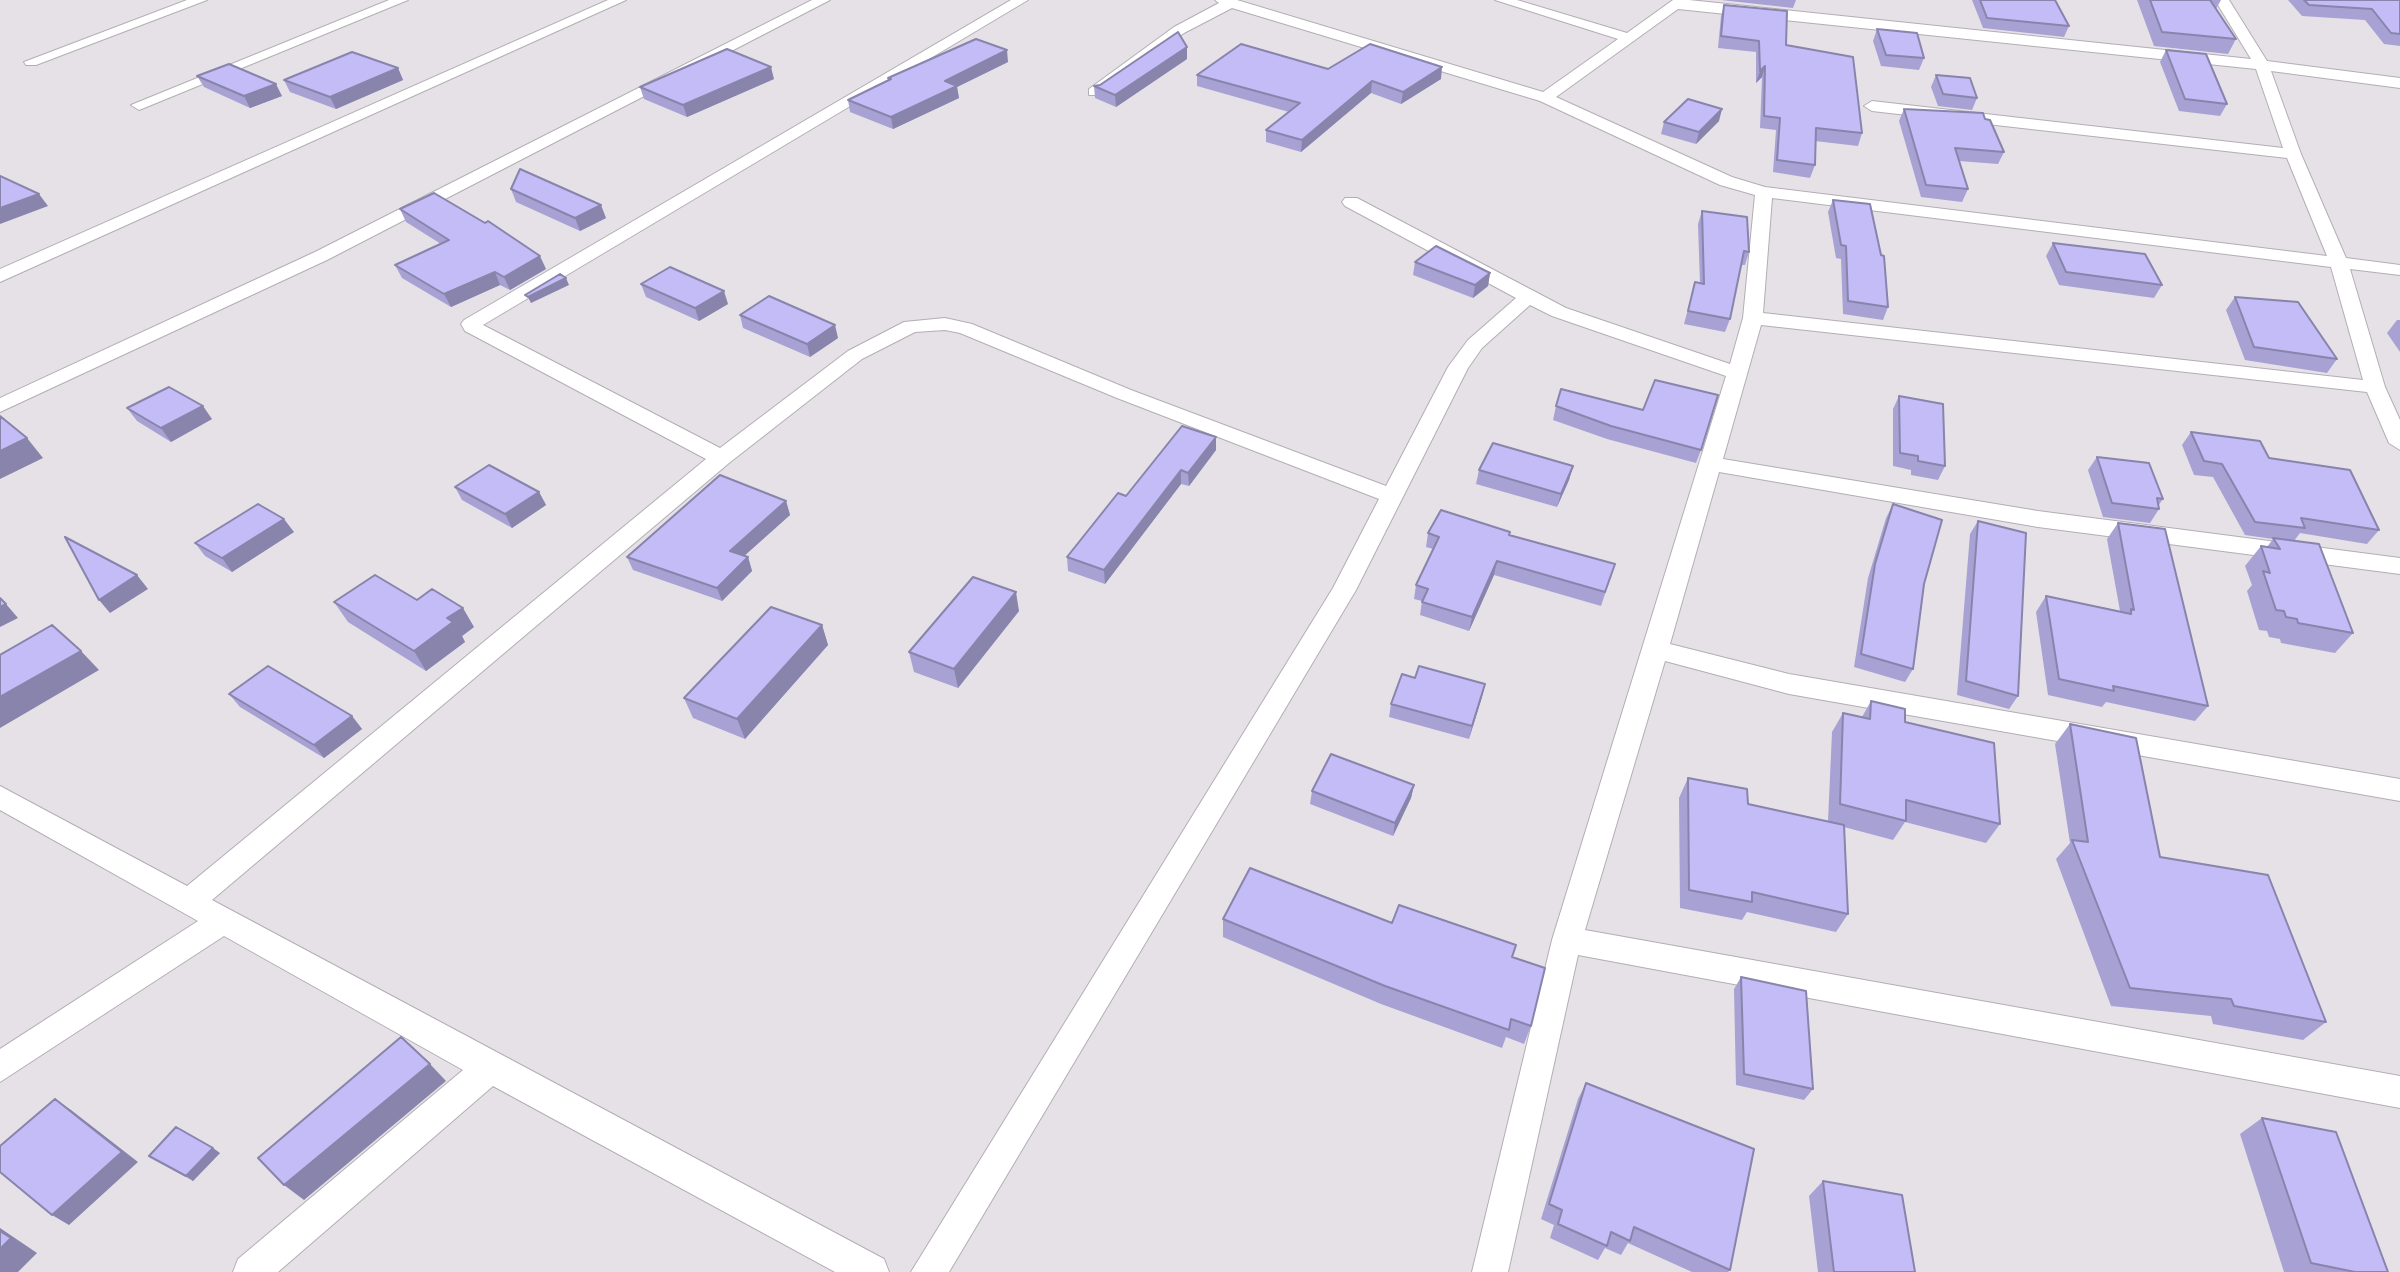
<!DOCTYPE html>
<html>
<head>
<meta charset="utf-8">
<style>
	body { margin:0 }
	canvas { display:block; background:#e6e0e7 }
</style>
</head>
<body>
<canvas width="2400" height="1272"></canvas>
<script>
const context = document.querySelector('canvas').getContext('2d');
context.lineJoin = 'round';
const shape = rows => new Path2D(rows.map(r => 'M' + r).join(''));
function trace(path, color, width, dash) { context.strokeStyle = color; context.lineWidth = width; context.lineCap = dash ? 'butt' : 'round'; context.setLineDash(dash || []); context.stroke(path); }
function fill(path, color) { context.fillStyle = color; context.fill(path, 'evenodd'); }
const minor = shape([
	[187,0,207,0,36,65,26,65,24,62,187,0],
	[389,0,408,0,144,108,139,110,131,105,389,0],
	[608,0,626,0,0,282,0,269,608,0],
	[812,0,830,0,327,260,0,412,0,398,315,252,812,0],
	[1011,0,1028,0,483,325,720,448,848,351,904,322,945,318,972,324,1131,390,1386,486,1448,367,1468,340,1516,298,1345,206,1342,202,1345,198,1357,198,1566,308,1730,364,1743,318,1755,195,1720,185,1540,101,1232,8,1184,33,1099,95,1089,95,1089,89,1174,27,1219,3,1215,0,1237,0,1543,92,1618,39,1495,0,1517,0,1627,33,1673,0,1689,0,2251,59,2215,0,2229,0,2267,61,2400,78,2400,88,2271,71,2301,154,2346,258,2400,265,2400,275,2350,269,2385,387,2400,420,2400,450,2389,443,2367,392,1761,325,1723,459,2038,511,2400,558,2400,574,2038,527,1719,472,1670,644,1789,674,2400,779,2400,801,1789,694,1665,661,1585,930,2400,1076,2400,1108,1578,955,1508,1272,1472,1272,1552,940,1726,376,1552,316,1530,305,1482,348,1468,368,1356,590,949,1272,911,1272,1333,588,1379,499,1117,398,960,333,945,330,915,332,862,359,729,463,212,900,884,1259,889,1272,835,1272,493,1086,278,1272,233,1272,238,1259,463,1070,224,936,0,1082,0,1049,198,921,0,810,0,786,187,886,706,459,465,331,461,324,464,320,1011,0],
	[1678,9,2256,69,2283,148,1872,101,1864,106,1872,111,2287,158,2327,256,1765,187,1732,177,1556,97,1678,9],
	[1772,198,2331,267,2363,380,1763,313,1772,198]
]);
trace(minor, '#b3aeb4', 2);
fill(minor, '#fff');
fill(shape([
	[1721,0,1796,0,1793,8],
	[1972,0,2055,0,2069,26,2064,37,1983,28],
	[2137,0,2221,0,2216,9,2236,39,2228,54,2154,46],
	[2288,0,2400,0,2400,46,2384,44,2365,20,2302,16],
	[1724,5,1786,45,1862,133,1858,146,1815,141,1815,165,1810,178,1773,172,1776,130,1760,128,1762,77,1756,83,1756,52,1718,48,1721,16],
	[1877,29,1924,58,1919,70,1881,66,1873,41],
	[2166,50,2227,104,2220,116,2179,111,2160,62],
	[1187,59,1116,107,1095,98,1094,86,1100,85],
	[1008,62,957,87,959,98,893,129,850,112,848,100,888,80,888,78],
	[398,68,403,80,336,109,290,92,284,80],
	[1328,69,1441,79,1401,104,1371,93,1301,152,1266,142,1266,130,1289,112,1197,86,1197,75],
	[1936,75,1977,98,1972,110,1938,106,1931,87],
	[197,76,282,96,250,108,204,87],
	[774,79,687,117,644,99,640,87],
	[1904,109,1985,119,2004,152,1998,164,1959,161,1968,189,1962,202,1921,197,1899,121],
	[1719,121,1696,144,1661,134,1664,122],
	[511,189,606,218,580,231,516,202],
	[1833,200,1881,255,1888,307,1883,320,1843,314,1841,259,1836,258,1828,212],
	[400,209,546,269,510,290,500,285,451,307,402,278,395,265,441,244,406,222],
	[1702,211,1749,252,1745,265,1741,265,1730,319,1725,332,1684,324,1695,282,1700,283,1698,224],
	[2053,243,2162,285,2154,298,2059,285,2046,256],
	[1415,262,1490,273,1488,286,1473,298,1413,275],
	[641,284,728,304,699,321,646,297],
	[2235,297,2337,359,2327,373,2245,360,2226,310],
	[740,315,838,338,810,357,743,328],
	[2397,320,2400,320,2400,352,2387,333],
	[1899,396,1945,466,1938,480,1911,475,1911,470,1893,466,1893,409],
	[1556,406,1701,450,1696,463,1607,439,1553,420],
	[127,408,212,419,171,442,137,421],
	[2191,432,2269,458,2379,530,2367,544,2300,533,2294,541,2353,633,2335,653,2281,643,2280,639,2269,637,2267,631,2259,630,2247,591,2252,585,2245,566,2261,546,2267,547,2273,539,2245,535,2213,477,2194,475,2182,445],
	[1216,437,1216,450,1189,486,1181,484,1105,584,1068,571,1067,557],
	[2097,457,2163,499,2158,506,2159,509,2150,523,2103,517,2088,470],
	[1573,466,1569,480,1557,507,1476,484,1479,470],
	[455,487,539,492,546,505,512,528,462,500],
	[786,501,790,515,744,556,748,557,752,571,722,601,633,570,627,557],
	[1893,504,1924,584,1913,669,1905,682,1854,667,1868,578,1886,518],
	[1978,521,2018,696,2009,709,1957,695,1970,534],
	[2118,523,2208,706,2195,721,2106,702,2102,707,2048,695,2036,612,2046,596,2120,611,2107,539],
	[294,532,232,572,205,556,195,543],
	[1510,532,1510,535,1615,564,1601,606,1494,575,1469,631,1420,615,1422,601,1414,599,1416,585,1433,549,1426,547,1428,533],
	[417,600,474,627,462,636,465,642,426,671,348,622,334,602],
	[1019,611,958,688,914,672,909,652],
	[822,625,828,645,745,739,693,718,684,698],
	[1415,678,1485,684,1469,739,1389,717,1391,704],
	[229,694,352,716,362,729,324,758,240,707],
	[1871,701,1905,722,2000,824,1986,843,1905,822,1893,840,1844,827,1848,914,1836,932,1747,912,1742,920,1680,908,1679,798,1688,778,1748,804,1828,821,1832,732,1843,713,1862,717],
	[2070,724,2160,857,2326,1022,2303,1040,2213,1024,2211,1016,2111,1006,2056,859,2070,843,2055,744],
	[1414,785,1411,798,1393,836,1310,804,1312,791],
	[1223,919,1392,923,1512,957,1531,1026,1524,1044,1506,1037,1502,1048,1381,1004,1223,937],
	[1741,977,1813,1089,1804,1100,1736,1085,1734,989],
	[1586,1083,1730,1270,1728,1272,1692,1272,1628,1243,1621,1255,1605,1248,1598,1260,1550,1238,1554,1225,1541,1219,1578,1099],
	[2262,1118,2388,1272,2284,1272,2240,1134],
	[220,1153,193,1181,149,1156],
	[1823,1181,1915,1272,1818,1272,1809,1196]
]), '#a8a2d4');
fill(shape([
	[1187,47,1187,59,1116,107,1115,95],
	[1007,50,1008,62,957,87,959,98,893,129,891,117,945,81],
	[1765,66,1762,77,1756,83,1760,71],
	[771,67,774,79,687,117,683,105],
	[1442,67,1441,79,1401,104,1403,92],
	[398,68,403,80,336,109,330,97],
	[1372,81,1371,93,1301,152,1302,140],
	[276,84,282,96,250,108,244,96],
	[1722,109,1719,121,1696,144,1699,132],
	[39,194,48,206,0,224,0,208],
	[601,205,606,218,580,231,575,218],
	[540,256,546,269,510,290,504,277],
	[495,272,500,285,451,307,444,294],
	[1490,273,1488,286,1473,298,1475,285],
	[566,278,569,285,531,303,528,297],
	[724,291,728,304,699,321,695,308],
	[835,325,838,338,810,357,807,344],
	[203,406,212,419,171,442,161,428],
	[1216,437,1216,450,1189,486,1188,473],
	[27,438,43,458,0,479,0,451],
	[1573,466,1569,480,1557,507,1561,494],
	[1181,470,1181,484,1105,584,1104,570],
	[539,492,546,505,512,528,505,514],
	[786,501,790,515,734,565,730,551],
	[284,519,294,532,232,572,222,558],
	[748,557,752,571,722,601,717,588],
	[1497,561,1494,575,1469,631,1472,617],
	[137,575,148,589,110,613,99,600],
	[1016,592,1019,611,958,688,954,669],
	[6,604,18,618,0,627,0,607],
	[463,608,474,627,462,636,465,642,426,671,414,651,447,618],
	[822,625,828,645,745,739,737,719],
	[81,651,99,670,0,728,0,697],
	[1485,684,1482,697,1469,739,1472,726],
	[352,716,362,729,324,758,314,745],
	[1414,785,1411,798,1393,836,1395,823],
	[430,1064,446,1081,304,1200,284,1185],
	[55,1099,71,1110,138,1162,69,1225,52,1215],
	[213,1148,220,1153,193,1181,186,1176],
	[0,1228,37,1253,18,1272,0,1272]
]), '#8884ac');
const building = shape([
	[1980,0,2055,0,2069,26,1987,18,1980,0],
	[2150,0,2210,0,2236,39,2162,32,2150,0],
	[2304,0,2400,0,2400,34,2391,33,2372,9,2309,5,2304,0],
	[1724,5,1787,11,1786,45,1853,57,1862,133,1816,128,1815,165,1777,160,1780,118,1764,116,1765,66,1760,71,1759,41,1721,36,1724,5],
	[1877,29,1917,33,1924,58,1886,55,1877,29],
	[1178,32,1187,47,1115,95,1094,86,1100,85,1178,32],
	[976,39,1007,50,945,81,957,86,891,117,848,100,891,79,888,78,976,39],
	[1241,44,1328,69,1370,44,1442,67,1403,92,1372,81,1302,140,1266,130,1300,103,1197,75,1241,44],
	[727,49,771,67,683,105,640,87,727,49],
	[2166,50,2206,54,2227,104,2185,99,2166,50],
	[352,52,398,68,330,97,284,80,352,52],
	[229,64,276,84,244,96,197,76,229,64],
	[1936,75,1970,78,1977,98,1943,94,1936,75],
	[1688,99,1722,109,1699,132,1664,122,1688,99],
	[1904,109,1983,113,1985,119,1990,120,2004,152,1955,148,1968,189,1926,185,1904,109],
	[520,169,601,205,575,218,511,189,520,169],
	[0,176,39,194,0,208,0,176],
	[434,193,485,223,488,221,540,256,504,277,495,272,444,294,395,265,449,240,400,209,434,193],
	[1833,200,1870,204,1881,255,1884,256,1888,307,1848,301,1846,246,1841,245,1833,200],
	[1702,211,1747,217,1749,252,1744,251,1730,319,1688,311,1695,282,1704,284,1702,211],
	[2053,243,2145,254,2162,285,2066,272,2053,243],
	[1436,246,1490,273,1475,285,1415,262,1436,246],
	[670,267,724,291,695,308,641,284,670,267],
	[560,274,566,278,528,297,525,295,560,274],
	[769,296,835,325,807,344,740,315,769,296],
	[2235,297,2298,302,2337,359,2254,347,2235,297],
	[1655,380,1718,395,1701,450,1611,426,1556,406,1561,389,1643,410,1655,380],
	[169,387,203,406,161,428,127,408,169,387],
	[1899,396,1943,404,1945,466,1918,461,1918,456,1900,453,1899,396],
	[0,416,27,438,0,451,0,416],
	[1182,426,1216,437,1188,473,1181,470,1104,570,1067,557,1118,493,1126,496,1182,426],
	[2191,432,2260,441,2269,458,2350,470,2379,530,2301,518,2305,528,2255,522,2222,464,2204,461,2191,432],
	[1493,443,1573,466,1561,494,1479,470,1493,443],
	[2097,457,2149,463,2163,499,2157,498,2159,509,2112,503,2097,457],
	[489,465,539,492,505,514,455,487,489,465],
	[720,475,786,501,730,551,748,557,717,588,627,557,720,475],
	[258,504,284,519,222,558,195,543,258,504],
	[1893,504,1942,520,1924,584,1913,669,1861,654,1875,564,1893,504],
	[1441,510,1510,532,1509,535,1615,564,1605,592,1497,561,1472,617,1422,602,1428,589,1416,585,1439,537,1428,533,1441,510],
	[1978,521,2026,533,2018,696,1966,681,1978,521],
	[2118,523,2165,529,2208,706,2113,686,2114,691,2059,679,2046,596,2131,614,2131,609,2134,610,2118,523],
	[65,537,137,575,99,600,65,537],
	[2273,538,2319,544,2353,633,2298,623,2297,619,2286,617,2284,611,2276,610,2263,571,2270,573,2261,546,2280,549,2273,538],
	[375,575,417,600,432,589,463,608,447,618,453,622,414,651,334,602,375,575],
	[973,577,1016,592,954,669,909,652,973,577],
	[0,598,6,604,0,607,0,598],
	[771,607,822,625,737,719,684,698,771,607],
	[52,625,81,651,0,697,0,655,52,625],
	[268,666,352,716,314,745,229,694,268,666],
	[1419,666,1485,684,1472,726,1391,704,1402,674,1415,678,1419,666],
	[1871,701,1905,709,1905,722,1994,743,2000,824,1906,800,1906,821,1840,804,1843,713,1870,719,1871,701],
	[2070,724,2136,738,2160,857,2268,875,2326,1022,2234,1006,2231,999,2130,988,2072,840,2088,842,2070,724],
	[1331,754,1414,785,1395,823,1312,791,1331,754],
	[1688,778,1747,789,1748,804,1844,825,1848,914,1752,892,1752,902,1689,890,1688,778],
	[1250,868,1392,923,1399,905,1516,945,1512,957,1545,968,1531,1026,1511,1019,1509,1030,1385,986,1223,919,1250,868],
	[1741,977,1806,991,1813,1089,1744,1074,1741,977],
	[401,1037,430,1064,284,1185,258,1158,401,1037],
	[1586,1083,1754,1149,1730,1270,1634,1227,1630,1241,1611,1232,1607,1246,1558,1224,1562,1210,1549,1204,1586,1083],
	[55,1099,122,1152,52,1215,0,1172,0,1146,55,1099],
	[2262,1118,2336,1132,2388,1272,2355,1272,2311,1263,2262,1118],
	[176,1127,213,1148,186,1176,149,1156,176,1127],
	[1823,1181,1902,1195,1915,1272,1834,1272,1823,1181],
	[0,1231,11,1238,0,1249,0,1231]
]);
fill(building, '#c3bcf6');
trace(building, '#8884ac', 2);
</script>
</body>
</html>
